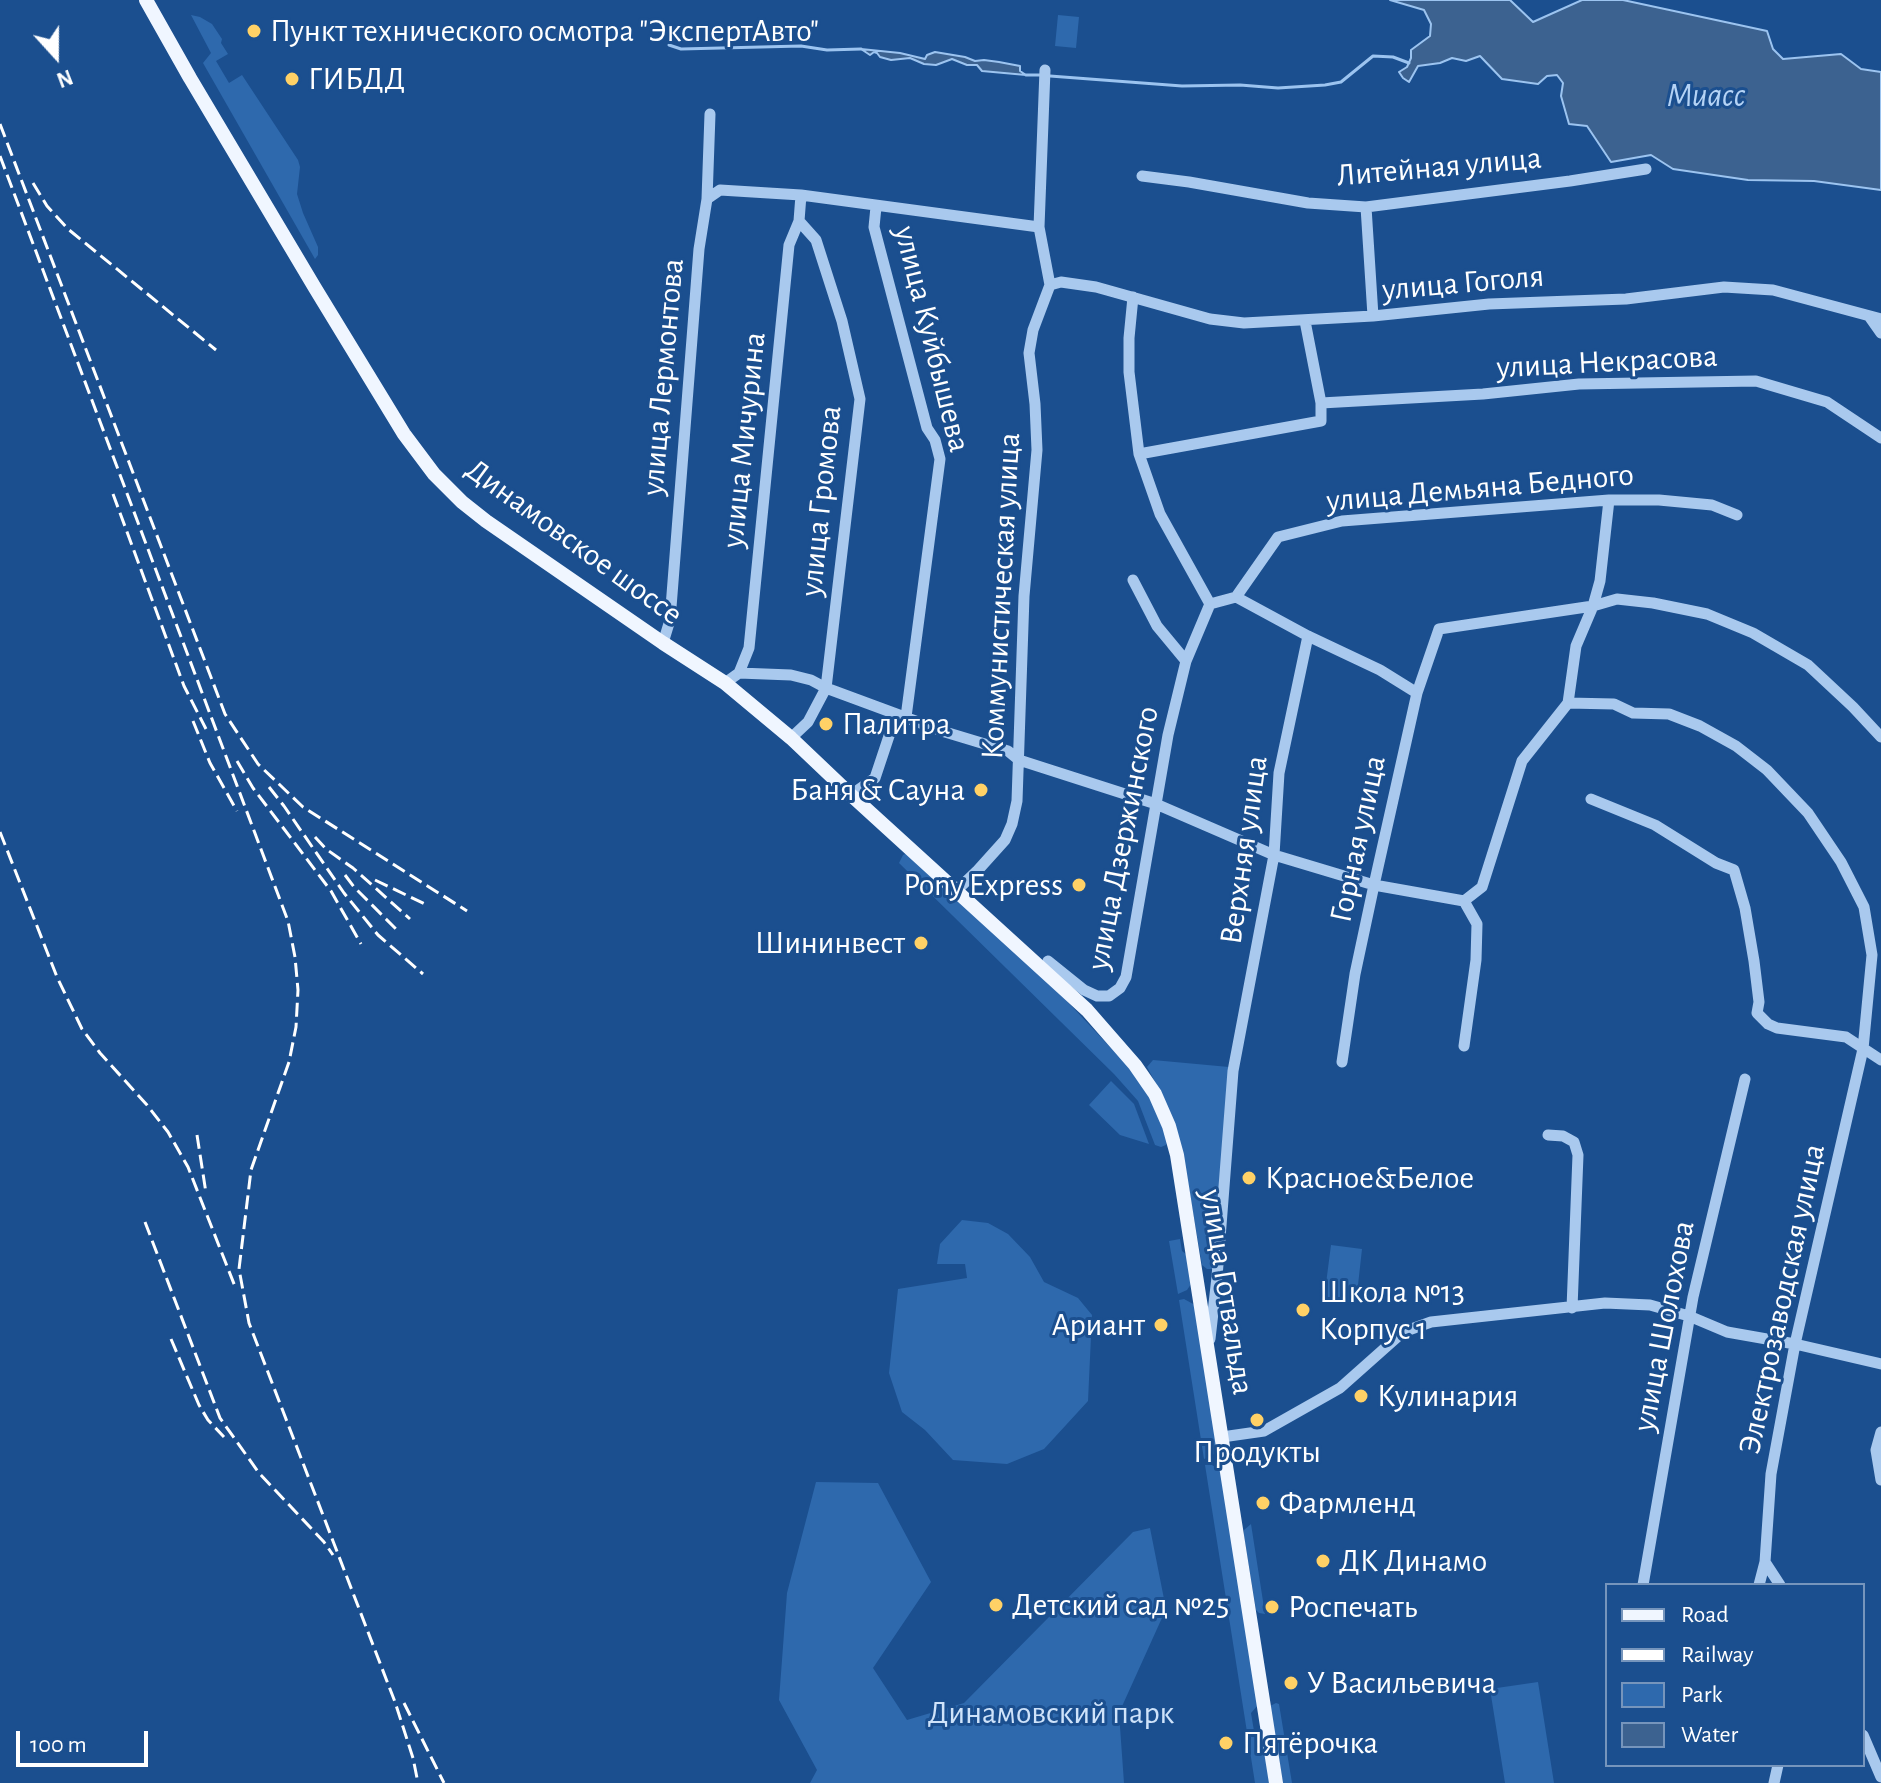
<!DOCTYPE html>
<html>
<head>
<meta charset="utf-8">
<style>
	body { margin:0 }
	#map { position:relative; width:1881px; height:1783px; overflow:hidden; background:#1b4f8f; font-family:"Alegreya Sans",sans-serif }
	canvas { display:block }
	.legend { position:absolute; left:1605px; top:1583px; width:260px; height:184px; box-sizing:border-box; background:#1b4f8f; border:2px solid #7695bc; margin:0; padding:10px 14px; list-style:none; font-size:24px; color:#fff }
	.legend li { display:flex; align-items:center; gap:16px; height:40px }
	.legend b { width:40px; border:2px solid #7695bc }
	.north { position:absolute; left:16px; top:16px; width:80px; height:80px; -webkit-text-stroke:6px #1b4f8f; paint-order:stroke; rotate:159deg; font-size:22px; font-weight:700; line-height:32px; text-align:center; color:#fff }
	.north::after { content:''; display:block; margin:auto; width:28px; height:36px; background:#fff; clip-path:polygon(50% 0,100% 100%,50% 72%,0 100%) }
	.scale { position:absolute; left:16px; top:1731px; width:132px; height:36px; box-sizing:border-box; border:4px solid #fff; border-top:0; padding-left:10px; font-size:24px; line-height:28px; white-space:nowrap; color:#fff; -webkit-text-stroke:6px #1b4f8f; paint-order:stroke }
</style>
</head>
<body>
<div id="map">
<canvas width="1881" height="1783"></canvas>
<ul class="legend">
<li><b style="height:10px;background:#f0f6ff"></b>Road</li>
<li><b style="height:10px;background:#fff"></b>Railway</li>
<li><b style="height:22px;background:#2e69ad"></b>Park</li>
<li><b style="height:22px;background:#3c6290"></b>Water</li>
</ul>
<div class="north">N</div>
<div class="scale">100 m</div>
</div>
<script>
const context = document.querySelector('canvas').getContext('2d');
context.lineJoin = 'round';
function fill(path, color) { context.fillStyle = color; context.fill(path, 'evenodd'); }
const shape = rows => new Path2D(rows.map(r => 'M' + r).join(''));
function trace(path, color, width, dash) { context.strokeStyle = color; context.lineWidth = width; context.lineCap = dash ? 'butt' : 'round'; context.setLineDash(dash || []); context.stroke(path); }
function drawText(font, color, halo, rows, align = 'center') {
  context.font = font + ' "Alegreya Sans",sans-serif'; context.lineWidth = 6; context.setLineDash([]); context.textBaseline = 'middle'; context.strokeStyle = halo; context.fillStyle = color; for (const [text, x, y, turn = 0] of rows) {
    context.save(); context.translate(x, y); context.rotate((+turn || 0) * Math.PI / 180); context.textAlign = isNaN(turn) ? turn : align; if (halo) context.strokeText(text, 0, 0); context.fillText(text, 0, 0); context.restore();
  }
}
fill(shape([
	[191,15,200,17,212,24,222,39,221,43,228,54,216,61,229,83,242,75,298,160,300,167,297,194,303,213,318,247,318,255,315,259,203,63,211,53],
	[1058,15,1079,17,1076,48,1055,46],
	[907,853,1064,998,1126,1064,1149,1097,1168,1140,1166,1145,1161,1147,1155,1145,1138,1101,1114,1074,899,863,903,855],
	[1153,1060,1229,1067,1214,1264,1212,1269,1207,1269,1202,1265,1183,1154,1160,1091,1147,1067],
	[1111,1081,1134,1104,1149,1144,1120,1135,1089,1105],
	[962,1220,988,1223,1008,1234,1030,1257,1044,1282,1078,1298,1092,1315,1088,1401,1044,1449,1007,1464,953,1460,925,1430,902,1412,889,1373,898,1289,967,1278,965,1264,937,1264,940,1244],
	[1180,1239,1182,1251,1187,1255,1191,1284,1187,1290,1178,1294,1169,1241],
	[1331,1245,1362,1249,1356,1303,1324,1299],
	[1184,1299,1195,1305,1217,1449,1213,1455,1204,1459,1179,1300],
	[1210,1464,1221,1470,1258,1705,1251,1713,1256,1743,1264,1746,1269,1783,1255,1783,1205,1465],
	[816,1482,878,1483,931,1582,873,1668,907,1720,964,1703,1133,1532,1150,1528,1166,1609,1119,1713,1124,1783,810,1783,817,1770,779,1700,787,1593],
	[1251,1524,1265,1614,1259,1613,1256,1610,1244,1536,1244,1530],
	[1538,1682,1554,1783,1505,1783,1490,1689],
	[1276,1703,1279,1704,1292,1783,1283,1783,1270,1706]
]), '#2e69ad');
const water = shape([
	[1390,0,1510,0,1533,22,1582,0,1623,0,1767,31,1773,49,1783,59,1841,54,1861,69,1881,72,1881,190,1814,181,1748,180,1673,169,1651,155,1611,162,1587,126,1569,124,1561,96,1563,83,1557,75,1547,76,1538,84,1502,79,1480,56,1466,61,1452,58,1440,63,1418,66,1409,82,1403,78,1399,72,1407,67,1411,58,1411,50,1430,36,1431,24,1424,10,1390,0],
	[861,49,900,53,925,59,927,55,935,52,965,57,975,61,984,60,999,62,1020,66,1020,71,1026,75,982,71,977,65,967,65,952,59,936,65,924,64,910,58,891,60,880,57,877,53,874,52,870,55,861,49]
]);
fill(water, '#3c6290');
trace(water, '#9cc4f0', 2);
trace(shape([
	[669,45,681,49,801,46,827,50,861,49],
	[1026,75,1042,75],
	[1050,76,1182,86,1240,85,1278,88,1325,85,1341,82,1373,56,1393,57,1409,63]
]), '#9cc4f0', 3);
trace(shape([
	[1142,176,1189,182,1308,203,1366,207,1570,181,1646,169],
	[707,199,720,190,801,195,1039,227,1045,70],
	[1366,207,1373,316],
	[1050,285,1061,282,1096,287,1210,319,1244,323,1373,316,1489,304,1626,299,1724,287,1773,290,1881,319],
	[1869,316,1881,333],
	[1321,403,1483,394,1579,384,1756,381,1827,402,1881,438],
	[1139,454,1321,421,1321,403,1305,321],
	[1133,580,1157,626,1186,661],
	[1236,597,1308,636,1380,670,1417,693],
	[1210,604,1236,597,1278,537,1342,521,1609,500,1659,500,1712,505,1737,515],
	[663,643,670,620,699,249,707,199,710,114],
	[739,673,791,675,811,680,826,688,945,732,1008,751,1019,760,1156,804,1274,855,1374,885,1464,901,1477,924,1476,960,1464,1046],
	[725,683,739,673,749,648,789,245,799,221,801,195],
	[1568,703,1614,704,1633,713,1669,714,1700,726,1736,746,1767,770,1808,813,1841,862,1864,907,1872,955,1863,1049,1795,1344,1771,1474,1765,1562,1759,1585],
	[791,738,808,722,826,688,860,399,842,321,816,240,799,221],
	[851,795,875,778,891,730,906,717,940,459,935,440,927,428,874,227,876,207],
	[1591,799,1655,825,1716,863,1734,870,1745,908,1754,961,1759,1002,1757,1013,1768,1024,1777,1028,1846,1037,1881,1060],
	[956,891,978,870,1005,840,1012,824,1017,801,1024,596,1037,450,1035,404,1029,353,1033,330,1050,285,1039,227],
	[1464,901,1482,887,1522,761,1568,703,1576,646,1593,606,1600,581,1609,500],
	[1048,961,1084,990,1097,996,1109,996,1120,988,1126,977,1168,735,1186,661,1210,604,1160,514,1139,454,1129,372,1129,338,1133,297],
	[1342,1062,1355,974,1374,885,1417,693,1439,629,1593,606,1617,599,1653,603,1707,614,1753,633,1808,665,1853,707,1881,737],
	[1548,1135,1563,1136,1574,1142,1578,1155,1572,1308],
	[1210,1339,1217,1277,1233,1071,1274,855,1279,773,1308,636],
	[1881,1432,1876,1450,1881,1480],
	[1222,1437,1264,1431,1340,1388,1403,1332,1431,1322,1605,1303,1650,1305,1689,1316,1727,1332,1795,1344,1881,1364],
	[1765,1562,1780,1585],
	[1643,1585,1693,1297,1745,1079],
	[1863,1735,1881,1777],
	[1774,1783,1778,1765]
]), '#a9c9ee', 11);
trace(shape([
	[146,0,190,78,315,288,404,434,434,474,462,502,486,521,663,643,725,683,791,738,851,795,1087,1010,1135,1065,1155,1094,1169,1126,1177,1155,1276,1783]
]), '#f0f6ff', 14);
trace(shape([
	[0,124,225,714,258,764,303,807,467,911],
	[0,156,288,921,295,957,298,990,296,1027,289,1062,251,1170,239,1269,249,1323,395,1702,413,1758,418,1783],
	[33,183,47,206,68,229,216,350],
	[113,494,184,686,206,729],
	[193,721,210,763,237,811],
	[237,761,253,788,331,891,361,944],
	[269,787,284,806,344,893,378,935,423,974],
	[0,832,57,977,82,1029,100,1053,147,1105,168,1132,188,1167,236,1289],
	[315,837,326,849,353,868,410,919],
	[345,875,354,887,397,930],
	[375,880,429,906],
	[197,1135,206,1193],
	[145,1222,220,1418,259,1473,324,1542,333,1555],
	[171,1339,199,1405,208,1420,224,1437],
	[404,1703,444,1783]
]), '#fff', 3, [14, 6]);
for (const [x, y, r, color] of [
	[254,31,8,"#ffd166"],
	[292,79,8,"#ffd166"],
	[826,724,8,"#ffd166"],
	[981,790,8,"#ffd166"],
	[1079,885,8,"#ffd166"],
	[921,943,8,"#ffd166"],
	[1249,1178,8,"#ffd166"],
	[1303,1310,8,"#ffd166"],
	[1161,1325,8,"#ffd166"],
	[1361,1396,8,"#ffd166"],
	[1257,1420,8,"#ffd166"],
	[1263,1503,8,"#ffd166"],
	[1323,1561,8,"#ffd166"],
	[996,1605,8,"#ffd166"],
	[1272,1607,8,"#ffd166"],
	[1291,1683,8,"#ffd166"],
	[1226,1743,8,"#ffd166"]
]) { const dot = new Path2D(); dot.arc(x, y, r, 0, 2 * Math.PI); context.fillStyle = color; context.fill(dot); trace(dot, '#1b4f8f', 3); }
drawText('32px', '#fff', '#1b4f8f', [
	["Пункт технического осмотра \"ЭкспертАвто\"",270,31],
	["ГИБДД",308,79],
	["Палитра",842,724],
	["Баня & Сауна",965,790,"right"],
	["Pony Express",1063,885,"right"],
	["Шининвест",905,943,"right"],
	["Красное&Белое",1265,1178],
	["Школа №13",1319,1292],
	["Корпус 1",1319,1329],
	["Ариант",1145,1325,"right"],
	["Кулинария",1377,1396],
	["Продукты",1257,1452,"center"],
	["Фармленд",1279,1503],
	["ДК Динамо",1339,1561],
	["Детский сад №25",1012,1605],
	["Роспечать",1288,1607],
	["У Васильевича",1307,1683],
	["Пятёрочка",1242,1743]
], 'left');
drawText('32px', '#fff', '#1b4f8f', [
	["Литейная улица",1439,167,-5],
	["улица Гоголя",1463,283,-5],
	["улица Куйбышева",932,339,76],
	["улица Некрасова",1607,362,-3],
	["улица Лермонтова",663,377,-85],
	["улица Мичурина",744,440,-84],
	["улица Демьяна Бедного",1480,488,-5],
	["улица Громова",821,501,-84],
	["Динамовское шоссе",574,542,36],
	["Коммунистическая улица",1001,596,-87],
	["улица Дзержинского",1123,838,-79],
	["Горная улица",1358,839,-78],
	["Верхняя улица",1244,850,-82],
	["улица Готвальда",1227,1292,81],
	["Электрозаводская улица",1782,1299,-78],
	["улица Шолохова",1664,1326,-79]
]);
drawText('32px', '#cfe3fa', '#1b4f8f', [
	["Динамовский парк",1051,1713]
]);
drawText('italic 34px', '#b5d3f5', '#1b4f8f', [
	["Миасс",1706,96]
]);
</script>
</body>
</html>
